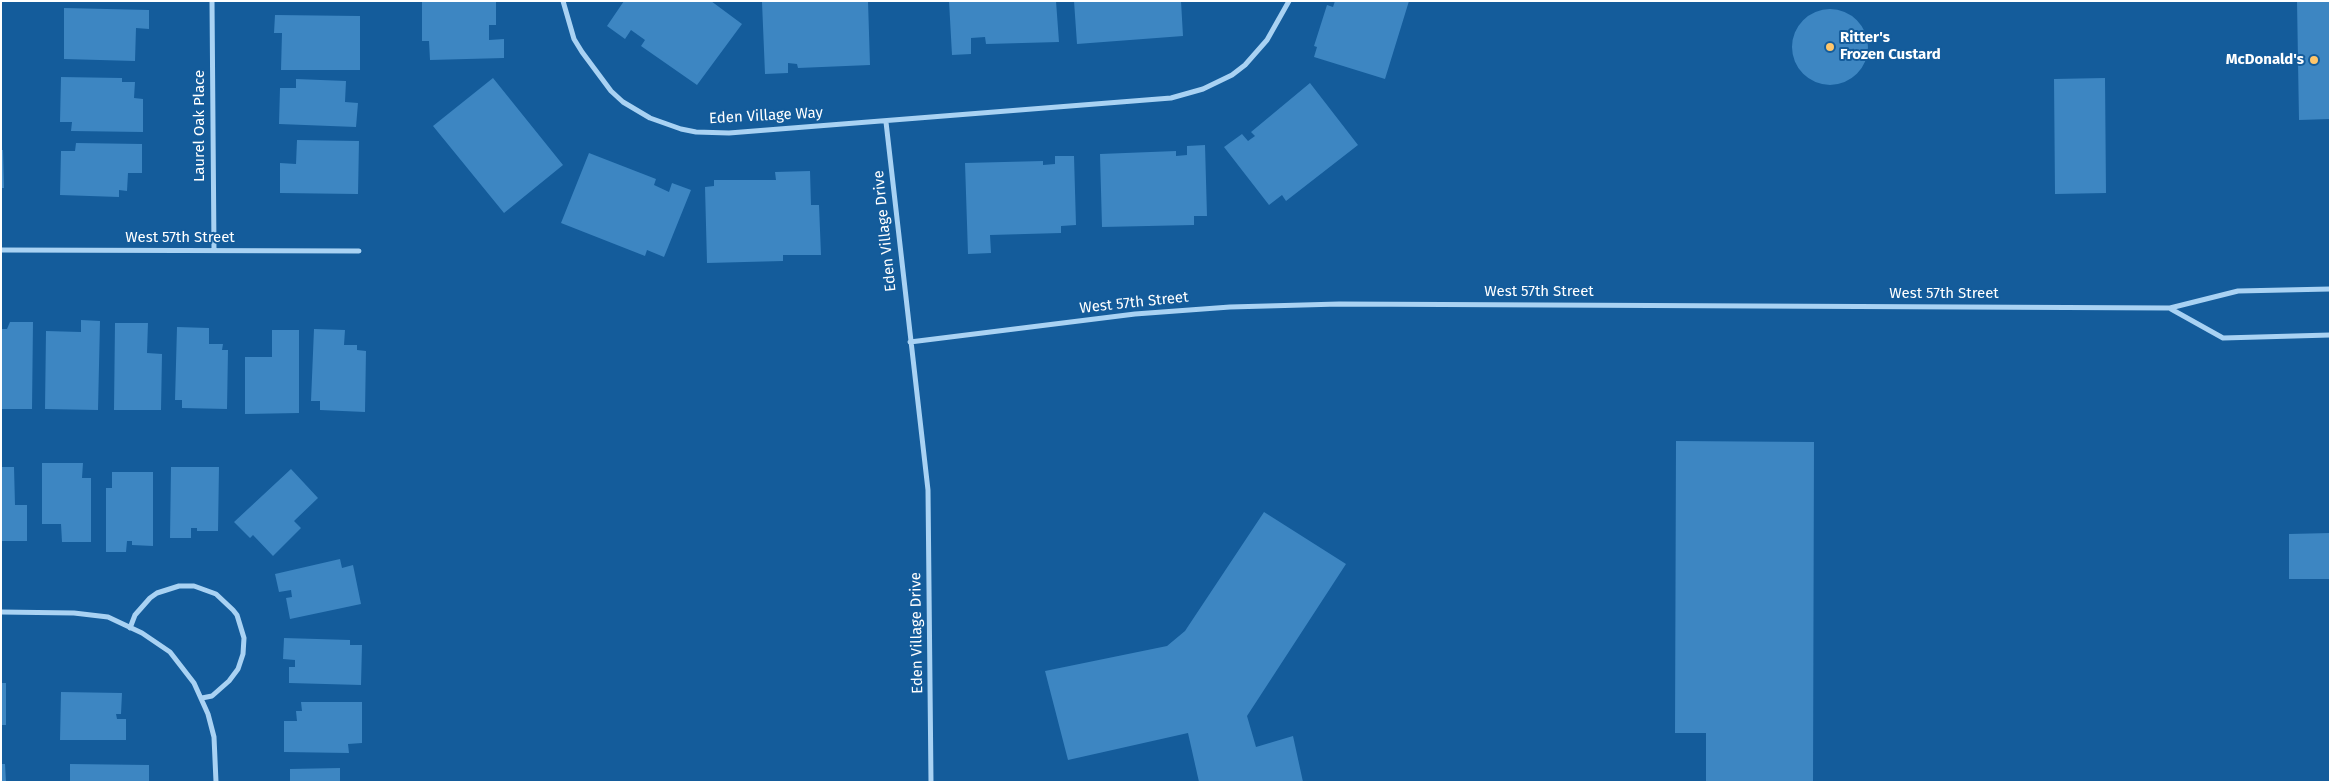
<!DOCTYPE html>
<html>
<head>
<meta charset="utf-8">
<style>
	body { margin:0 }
	#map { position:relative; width:2331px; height:783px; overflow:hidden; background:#145c9b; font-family:"Fira Sans",sans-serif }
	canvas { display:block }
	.frame { position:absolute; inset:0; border:2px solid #fff; pointer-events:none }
</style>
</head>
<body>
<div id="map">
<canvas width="2331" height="783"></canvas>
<div class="frame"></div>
</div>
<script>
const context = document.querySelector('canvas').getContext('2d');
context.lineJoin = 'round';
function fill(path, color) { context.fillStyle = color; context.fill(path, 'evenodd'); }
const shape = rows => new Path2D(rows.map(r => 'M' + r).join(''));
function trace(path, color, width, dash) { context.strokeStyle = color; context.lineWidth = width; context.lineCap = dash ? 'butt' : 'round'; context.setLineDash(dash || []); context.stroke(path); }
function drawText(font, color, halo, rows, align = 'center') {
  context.font = font + ' "Fira Sans",sans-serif'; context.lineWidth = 4; context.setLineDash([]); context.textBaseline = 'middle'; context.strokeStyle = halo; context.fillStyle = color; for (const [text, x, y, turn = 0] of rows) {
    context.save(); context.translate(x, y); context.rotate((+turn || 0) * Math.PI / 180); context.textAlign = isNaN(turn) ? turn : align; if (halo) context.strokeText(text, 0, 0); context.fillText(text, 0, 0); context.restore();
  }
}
fill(shape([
	[422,1,496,1,496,25,489,25,489,40,504,39,504,58,430,60,429,41,422,41],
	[624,1,711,1,742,24,697,85,641,46,645,40,631,30,625,39,607,26],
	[868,1,870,65,798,68,797,64,788,63,788,73,765,74,762,2],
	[949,1,1056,1,1059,42,986,44,985,37,971,38,971,54,952,55],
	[1074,1,1181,1,1183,36,1077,44],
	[1335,1,1409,1,1385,79,1314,57,1317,47,1314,46,1327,5,1333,7],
	[2297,1,2330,1,2330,119,2299,120],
	[64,8,149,10,149,29,136,28,135,61,64,59],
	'1792 47a38 38 0 1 1 76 0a38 38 0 1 1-76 0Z',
	[275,15,360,16,360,70,281,70,282,33,274,33],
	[61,77,122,78,122,82,135,82,134,98,143,99,143,132,71,131,72,122,60,122],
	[493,78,563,165,504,213,433,126],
	[2105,78,2106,193,2055,194,2054,79],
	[296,79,346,81,345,102,358,103,356,127,279,124,280,88,296,88],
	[1310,83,1358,145,1286,201,1282,195,1269,205,1224,147,1242,134,1248,141,1255,136,1251,132],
	[297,140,359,141,358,194,280,193,280,163,296,164],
	[76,143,142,144,142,173,128,173,127,191,119,190,119,197,60,195,61,151,75,151],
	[1205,145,1207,216,1194,216,1194,225,1102,227,1100,154,1176,151,1176,156,1187,155,1187,146],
	[1,150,3,150,4,188,1,188],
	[589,153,656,179,654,185,669,192,672,183,691,190,664,257,647,250,645,256,561,223],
	[1055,156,1074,156,1076,225,1061,226,1061,233,990,235,991,253,968,254,965,163,1043,161,1043,165,1055,164],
	[810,171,811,205,819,205,821,255,783,255,783,261,707,263,705,187,714,186,714,180,776,180,775,172],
	[81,320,100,321,98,410,45,409,46,331,81,332],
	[10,322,33,322,32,409,1,409,1,329,7,329],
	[115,323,148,323,147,353,162,354,161,410,114,410],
	[177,327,209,328,209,344,223,344,222,350,228,350,227,409,182,408,182,400,175,400],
	[314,329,345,330,344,345,357,345,357,350,366,351,365,412,320,410,320,401,311,401],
	[272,330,299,330,299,413,245,414,245,357,272,357],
	[1676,441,1814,442,1813,782,1706,782,1706,733,1675,733],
	[42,463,83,463,82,478,91,478,91,542,62,542,61,524,42,524],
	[1,467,14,467,15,505,27,505,27,541,1,541],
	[171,467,219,467,218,531,197,531,197,528,191,528,191,538,170,538],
	[291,469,318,498,294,521,301,528,273,556,253,535,250,538,234,522],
	[112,472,153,472,153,546,132,545,132,541,127,541,126,552,106,552,106,488,112,488],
	[1264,512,1346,564,1247,716,1256,747,1293,736,1303,782,1199,782,1188,733,1068,760,1045,671,1167,646,1185,631],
	[2330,533,2330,579,2289,579,2289,534],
	[340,559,342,568,353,565,361,604,290,619,286,598,292,597,291,590,279,592,275,574],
	[284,638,350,640,350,645,362,645,361,685,289,683,289,667,295,667,295,660,283,659],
	[1,683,6,683,6,725,1,725],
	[61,692,122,693,121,714,116,714,117,719,126,719,126,740,60,740],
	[301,702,362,702,362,743,348,744,349,753,284,752,284,721,297,721,296,711,302,711],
	[1,764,5,764,6,782,1,782],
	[70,764,149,765,149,782,70,782],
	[340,768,340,782,290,782,290,769]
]), '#3d86c2');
trace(shape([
	[212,1,214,250],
	[563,1,574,39,582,52,611,91,623,102,650,118,681,129,696,132,729,133,1171,98,1203,89,1232,75,1245,65,1267,40,1289,1],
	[886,122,928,490,931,782],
	[1,250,359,251],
	[2171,309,2223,338,2330,335],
	[910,342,1135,314,1230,307,1339,304,2170,308,2238,291,2330,289],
	[1,612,74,613,108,617,142,633,170,652,194,683,208,714,214,737,216,782],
	[130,628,135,615,150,598,157,593,179,586,194,586,216,594,233,610,237,615,244,638,243,654,238,669,229,681,212,696,202,698]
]), '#a9d2f3', 5);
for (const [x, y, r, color] of [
	[1830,47,5,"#ffc66b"],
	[2314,60,5,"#ffc66b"]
]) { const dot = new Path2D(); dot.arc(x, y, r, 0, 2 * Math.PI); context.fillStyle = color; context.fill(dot); trace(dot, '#145c9b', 2); }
drawText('bold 15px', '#fff', '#145c9b', [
	["Ritter's",1840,38],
	["Frozen Custard",1840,55],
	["McDonald's",2304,60,"right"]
], 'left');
drawText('15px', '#fff', '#145c9b', [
	["Eden Village Way",766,116,-3],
	["Laurel Oak Place",200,126,-90],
	["Eden Village Drive",885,231,-96],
	["West 57th Street",180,238],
	["West 57th Street",1539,292],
	["West 57th Street",1944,294],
	["West 57th Street",1134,303,-6],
	["Eden Village Drive",917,633,-91]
]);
</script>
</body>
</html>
